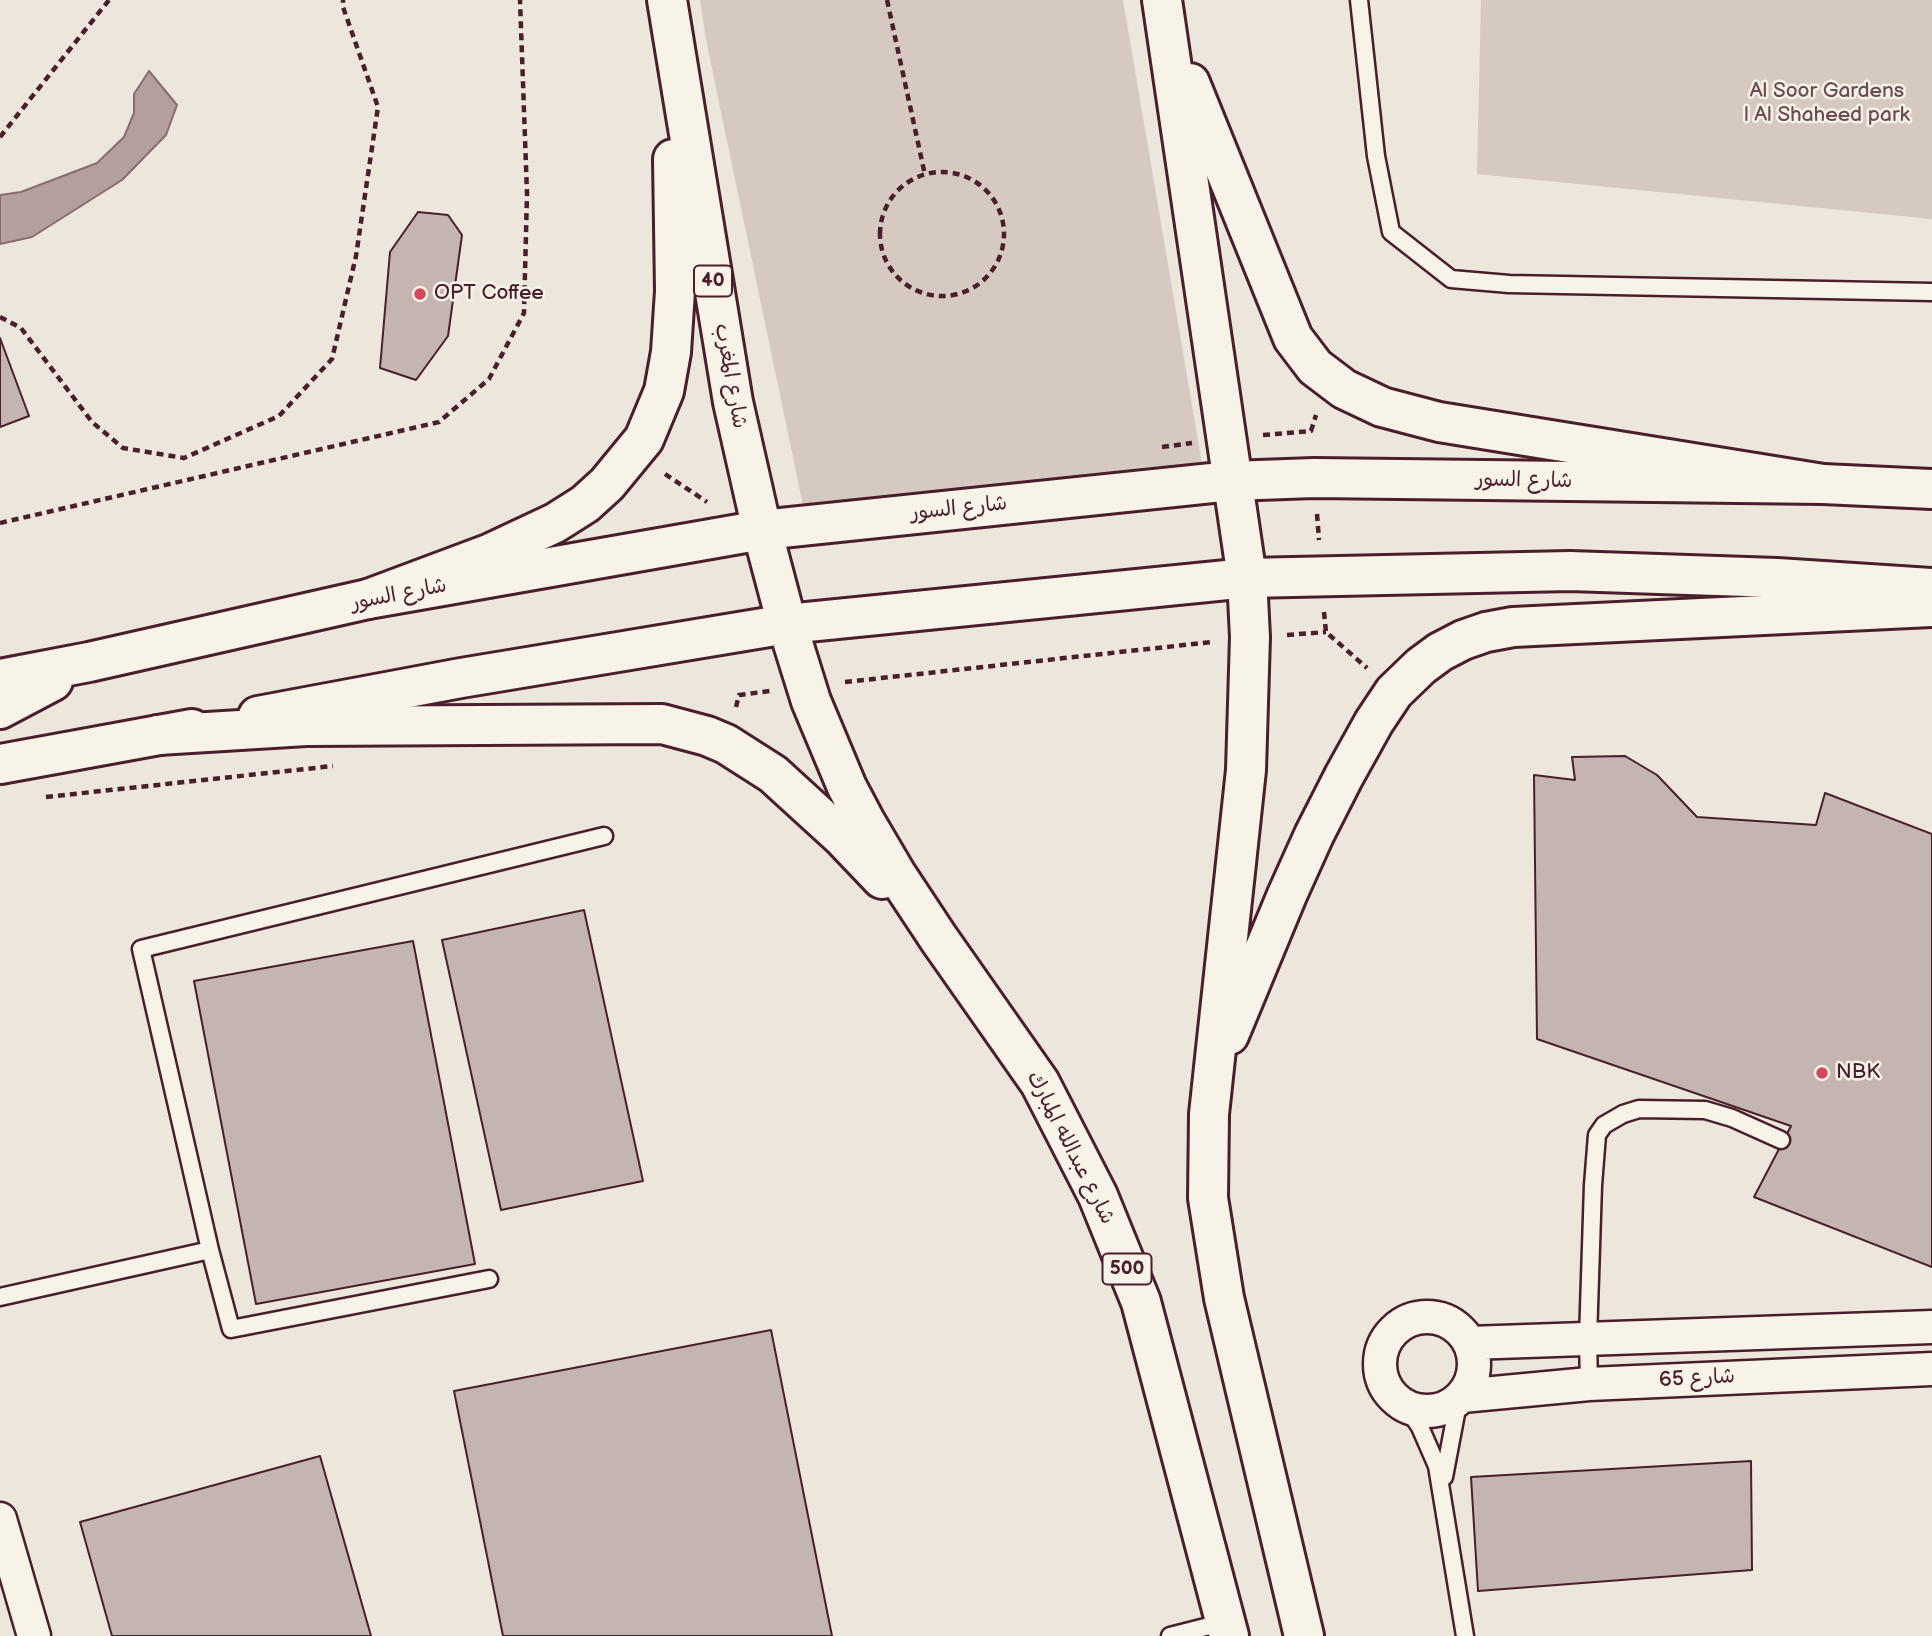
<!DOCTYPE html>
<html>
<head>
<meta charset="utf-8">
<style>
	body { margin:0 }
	canvas { display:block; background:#ece6dd }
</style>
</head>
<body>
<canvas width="1932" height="1636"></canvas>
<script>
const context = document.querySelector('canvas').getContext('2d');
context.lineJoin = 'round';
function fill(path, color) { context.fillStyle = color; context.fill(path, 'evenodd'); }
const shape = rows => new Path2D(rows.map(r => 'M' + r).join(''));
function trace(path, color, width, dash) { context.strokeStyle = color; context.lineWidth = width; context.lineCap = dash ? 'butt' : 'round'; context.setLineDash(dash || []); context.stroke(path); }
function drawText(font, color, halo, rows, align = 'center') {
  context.font = font + ' "Balsamiq Sans","Playpen Sans Arabic",sans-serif'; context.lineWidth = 5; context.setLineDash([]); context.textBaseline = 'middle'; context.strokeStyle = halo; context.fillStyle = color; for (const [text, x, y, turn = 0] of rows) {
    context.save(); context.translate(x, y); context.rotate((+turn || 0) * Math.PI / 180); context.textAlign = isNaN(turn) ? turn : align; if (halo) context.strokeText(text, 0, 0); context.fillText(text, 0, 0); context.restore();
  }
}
fill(shape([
	[700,0,1123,0,1202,464,804,510,706,40],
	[1481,0,1932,0,1932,219,1477,174]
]), '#d5c9c2');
const water = shape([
	[149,71,177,105,166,135,122,180,32,237,0,244,0,195,21,192,97,163,124,137,134,113,134,94,149,71]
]);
fill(water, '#b39f9d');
trace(water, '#896c6f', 2);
const building = shape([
	[418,212,448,215,462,235,448,336,416,380,380,368,390,252,418,212],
	[0,338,29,416,0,427,0,338],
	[1625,756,1657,775,1697,817,1816,825,1825,793,1932,834,1932,1267,1754,1197,1791,1126,1537,1039,1534,775,1575,780,1572,757,1625,756],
	[584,910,643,1181,501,1210,442,940,584,910],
	[413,941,475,1264,256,1304,194,981,413,941],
	[771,1330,832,1636,503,1636,454,1391,771,1330],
	[320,1456,371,1636,112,1636,80,1522,320,1456],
	[1751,1461,1752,1570,1478,1591,1471,1477,1751,1461]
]);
fill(building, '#c4b5b0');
trace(building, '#4a1f2b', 2);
const lane = shape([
	[1359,0,1376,156,1391,232,1451,279,1509,284,1932,292],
	[489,1279,231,1329,210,1250,141,949,604,836],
	[0,1297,210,1250],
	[1589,1384,1588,1339,1593,1185,1597,1135,1604,1125,1623,1114,1639,1109,1705,1110,1732,1118,1781,1140],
	[1408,1409,1420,1427,1437,1466,1465,1636],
	[1444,1477,1459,1398],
	[1170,1636,1225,1622]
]);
const street = shape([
	'1380 1364a47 47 0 1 1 94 0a47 47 0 1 1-94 0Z',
	[1469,1343,1932,1327],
	[1462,1396,1589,1384,1932,1369],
	[0,1519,34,1636]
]);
const secondary = shape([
	[0,679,89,662,368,599,762,530,1231,481,1314,478,1823,484,1932,489],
	[0,709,53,681],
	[258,716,461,678,787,624,1247,578,1570,571,1777,578,1932,588],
	[0,764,192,729]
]);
const primary = shape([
	[667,0,733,402,762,530,787,624,811,701,847,787,866,823,896,874,939,939,1040,1083,1098,1196,1141,1302,1229,1636],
	[1162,0,1247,578,1250,637,1246,770,1209,1114,1208,1198,1224,1298,1304,1636],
	[1190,83,1293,338,1315,367,1344,389,1382,407,1439,422,1823,484],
	[368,599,491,553,555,523,585,504,607,484,644,439,664,391,671,352,675,291,673,159],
	[158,735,306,726,662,724,707,736,726,744,773,774,842,837,882,879],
	[1229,1035,1287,895,1314,835,1344,776,1374,722,1394,692,1421,666,1440,652,1463,640,1486,632,1513,627,1932,607]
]);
trace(lane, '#4a1f2b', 21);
trace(street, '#4a1f2b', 37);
trace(secondary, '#4a1f2b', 44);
trace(primary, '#4a1f2b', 44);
trace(shape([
	[887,0,925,175],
	[0,137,109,0],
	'880 234a62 62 0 1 1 124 0a62 62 0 1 1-124 0Z',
	[0,317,21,328,92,422,123,448,184,458,279,416,332,359,356,256,378,107,343,7,343,0],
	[1263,435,1311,431,1316,415],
	[1162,447,1192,443],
	[665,474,707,502],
	[1317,514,1319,540],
	[0,523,439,422,489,379,524,313,527,194,520,0],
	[1324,612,1326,632,1367,668],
	[1287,635,1326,632],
	[845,682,1212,642],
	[736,707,739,695,770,691],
	[46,797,333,766]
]), '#4a1f2b', 4.5, [7, 5]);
trace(lane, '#f7f3e8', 16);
trace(street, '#f7f3e8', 32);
trace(secondary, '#f7f3e8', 38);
trace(primary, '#f7f3e8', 38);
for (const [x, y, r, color] of [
	[420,294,7,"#d1495b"],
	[1822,1073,7,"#d1495b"]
]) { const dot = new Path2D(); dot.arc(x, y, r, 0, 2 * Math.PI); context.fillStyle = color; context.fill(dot); trace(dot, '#f7f3e8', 2.5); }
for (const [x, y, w] of [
	[713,281,38],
	[1127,1269,49]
]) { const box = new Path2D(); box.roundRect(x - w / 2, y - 15.5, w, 31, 5); context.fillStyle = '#f7f3e8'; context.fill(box); trace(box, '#4a1f2b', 2); }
drawText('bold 19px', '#4a1f2b', null, [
	["40",713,281],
	["500",1127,1269]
]);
drawText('21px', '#6d4a51', '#f7f3e8', [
	["Al Soor Gardens",1827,92],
	["| Al Shaheed park",1827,116]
]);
drawText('21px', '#4a1f2b', '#f7f3e8', [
	["OPT Coffee",434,294],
	["NBK",1836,1073]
], 'left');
drawText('21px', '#4a1f2b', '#f7f3e8', [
	["شارع المغرب",730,376,80],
	["شارع السور",1524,481,1],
	["شارع السور",959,509,-6],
	["شارع السور",399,595,-11],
	["شارع عبدالله المبارك",1070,1148,63],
	["شارع 65",1697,1379,-3]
]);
</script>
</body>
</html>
